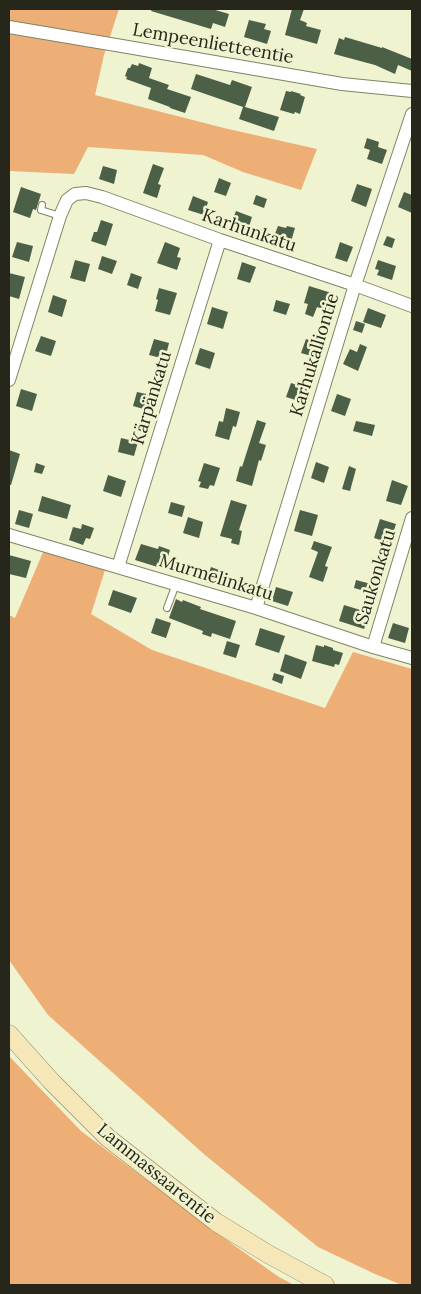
<!DOCTYPE html>
<html>
<head>
<meta charset="utf-8">
<style>
	body { margin:0 }
	#map { position:relative; width:421px; height:1294px; overflow:hidden; background:#eff3d0; font-family:Lora,serif }
	canvas { display:block }
	.frame { position:absolute; inset:0; border:10px solid #26271a; pointer-events:none }
</style>
</head>
<body>
<div id="map">
<canvas width="421" height="1294"></canvas>
<div class="frame"></div>
</div>
<script>
const context = document.querySelector('canvas').getContext('2d');
context.lineJoin = 'round';
function fill(path, color) { context.fillStyle = color; context.fill(path, 'evenodd'); }
const shape = rows => new Path2D(rows.map(r => 'M' + r).join(''));
function trace(path, color, width, dash) { context.strokeStyle = color; context.lineWidth = width; context.lineCap = dash ? 'butt' : 'round'; context.setLineDash(dash || []); context.stroke(path); }
function drawText(font, color, halo, rows, align = 'center') {
  context.font = font + ' Lora,serif'; context.lineWidth = 5; context.setLineDash([]); context.textBaseline = 'middle'; context.strokeStyle = halo; context.fillStyle = color; for (const [text, x, y, turn = 0] of rows) {
    context.save(); context.translate(x, y); context.rotate((+turn || 0) * Math.PI / 180); context.textAlign = isNaN(turn) ? turn : align; if (halo) context.strokeText(text, 0, 0); context.fillText(text, 0, 0); context.restore();
  }
}
fill(shape([
	[9,9,119,9,104,55,95,95,224,128,317,149,301,190,243,172,203,155,88,147,74,174,9,171],
	[44,550,105,570,91,614,152,650,325,708,353,652,412,669,412,1285,402,1285,375,1274,318,1247,205,1155,48,1015,9,960,9,615,15,618],
	[9,1056,81,1131,235,1246,279,1277,294,1285,9,1285]
]), '#eeaf77');
fill(shape([
	[152,9,212,9,229,14,225,27,213,23,211,29,151,11],
	[292,9,304,9,300,20,307,23,306,26,321,30,317,44,285,35],
	[249,20,266,24,264,29,271,31,267,44,244,37],
	[345,37,382,48,382,47,412,59,412,71,398,65,395,74,375,65,334,54,339,38,344,40],
	[139,63,152,68,149,78,169,85,167,89,191,97,185,113,170,108,170,107,148,99,151,88,126,79,127,77,125,76,128,68,130,68,132,64,138,66],
	[196,74,230,85,232,80,252,87,245,107,279,117,274,131,239,119,243,107,191,89],
	[286,91,291,92,291,91,301,94,300,95,305,97,300,114,295,112,294,114,280,110],
	[367,138,379,142,378,147,387,150,382,164,367,159,370,150,364,148],
	[153,164,164,168,158,184,161,185,157,198,143,193],
	[103,166,117,170,114,184,99,179],
	[219,178,231,183,226,196,214,192],
	[357,184,372,189,366,207,351,201],
	[21,187,41,194,36,210,33,209,30,218,13,212],
	[404,192,412,195,412,213,398,207],
	[256,195,267,199,264,208,253,204],
	[193,196,208,202,204,215,188,210],
	[236,211,252,217,248,230,231,224],
	[101,220,113,224,106,246,91,241,94,232,97,232],
	[278,226,286,228,287,226,295,228,290,245,273,239],
	[387,236,395,239,392,248,383,245],
	[17,242,33,246,29,262,12,257],
	[165,242,180,248,177,257,181,258,177,270,157,263],
	[340,242,353,247,347,262,335,258],
	[102,256,117,261,112,274,98,269],
	[75,260,90,264,85,282,70,278],
	[378,260,396,266,392,280,377,275,379,270,375,269],
	[242,262,256,267,250,283,237,279],
	[9,273,25,277,19,299,9,296],
	[131,273,142,277,138,289,127,285],
	[309,286,338,295,333,312,317,307,313,317,305,314,308,304,304,303],
	[159,288,177,293,170,315,155,311,158,300,156,299],
	[53,295,67,300,62,317,48,312],
	[276,300,290,304,286,315,273,311],
	[212,307,228,312,223,329,207,324],
	[368,308,386,315,381,328,363,322],
	[356,321,365,324,362,333,353,330],
	[41,336,56,341,51,356,35,351],
	[154,339,169,343,165,359,149,355],
	[306,339,322,344,318,358,301,353],
	[360,344,367,347,358,371,343,364,350,349,357,352],
	[200,348,215,353,210,369,195,364],
	[291,383,309,389,305,403,286,397],
	[21,389,37,394,32,411,16,406],
	[137,392,146,394,146,396,151,398,147,410,133,406],
	[337,394,351,399,345,416,331,411],
	[226,408,240,412,236,427,233,426,229,440,215,436,219,421,223,422],
	[257,420,266,423,259,443,266,445,261,461,259,460,252,486,236,481,240,466,242,467],
	[356,421,375,425,372,436,353,431],
	[121,438,138,442,134,456,118,452],
	[9,450,20,454,11,485,9,485],
	[316,462,329,467,324,483,311,478],
	[36,463,45,466,42,474,34,472],
	[204,463,220,468,214,486,210,485,208,489,199,487,201,482,198,481],
	[349,466,356,469,350,491,342,489],
	[108,475,126,481,121,497,103,491],
	[392,480,408,486,401,505,386,501],
	[42,496,71,505,67,519,38,511],
	[231,500,247,505,239,530,242,531,239,545,231,543,232,539,220,536],
	[171,502,185,506,182,517,168,513],
	[19,510,33,514,29,528,15,524],
	[300,510,318,515,312,536,294,531],
	[188,517,203,522,199,538,183,533],
	[380,519,396,524,390,543,374,538],
	[82,524,94,528,90,539,86,538,83,545,69,540,73,527,81,529],
	[314,541,332,547,325,566,328,567,323,582,309,577,318,552,311,549],
	[141,544,158,549,159,546,170,550,164,569,135,560],
	[9,555,31,561,26,578,9,574],
	[211,567,227,573,223,587,206,582],
	[356,580,375,585,372,593,354,588],
	[276,587,293,592,288,606,272,601],
	[113,590,137,598,131,613,108,605],
	[176,599,182,602,183,600,201,607,200,609,236,621,230,639,212,633,211,637,202,634,203,631,169,618],
	[344,605,370,613,364,629,339,621],
	[156,618,171,623,166,638,151,633],
	[393,623,409,628,405,643,388,638],
	[260,628,285,636,279,653,255,645],
	[227,641,240,645,236,658,223,654],
	[316,645,324,647,324,645,333,648,333,650,343,653,339,665,335,664,334,667,312,661],
	[285,654,307,662,301,679,280,671],
	[274,673,284,676,282,684,272,680]
]), '#4c6047');
const lane = shape([
	[42,205,41,210,60,216],
	[167,608,176,584]
]);
const street = shape([
	[9,27,116,45,342,84,412,91],
	[9,380,60,216,67,200,75,194,86,193,102,197,220,240,355,285,412,306],
	[9,535,256,608,373,647,412,658],
	[118,567,220,240],
	[256,608,355,285,412,114],
	[373,647,412,518]
]);
const secondary = shape([
	[9,1034,52,1082,108,1138,216,1222,268,1254,325,1285]
]);
trace(lane, '#818464', 8);
trace(street, '#818464', 14);
trace(secondary, '#818464', 19);
trace(lane, '#fff', 6);
trace(street, '#fff', 12);
trace(secondary, '#f6e7b9', 18);
drawText('18px', '#26271a', '#eff3d0', [
	["Lempeenlietteentie",213,44,10],
	["Karhunkatu",249,231,19],
	["Karhukalliontie",315,355,-73],
	["Kärpänkatu",152,398,-73],
	["Saukonkatu",376,577,-73],
	["Murmelinkatu",216,578,17],
	["Lammassaarentie",156,1174,39]
]);
</script>
</body>
</html>
